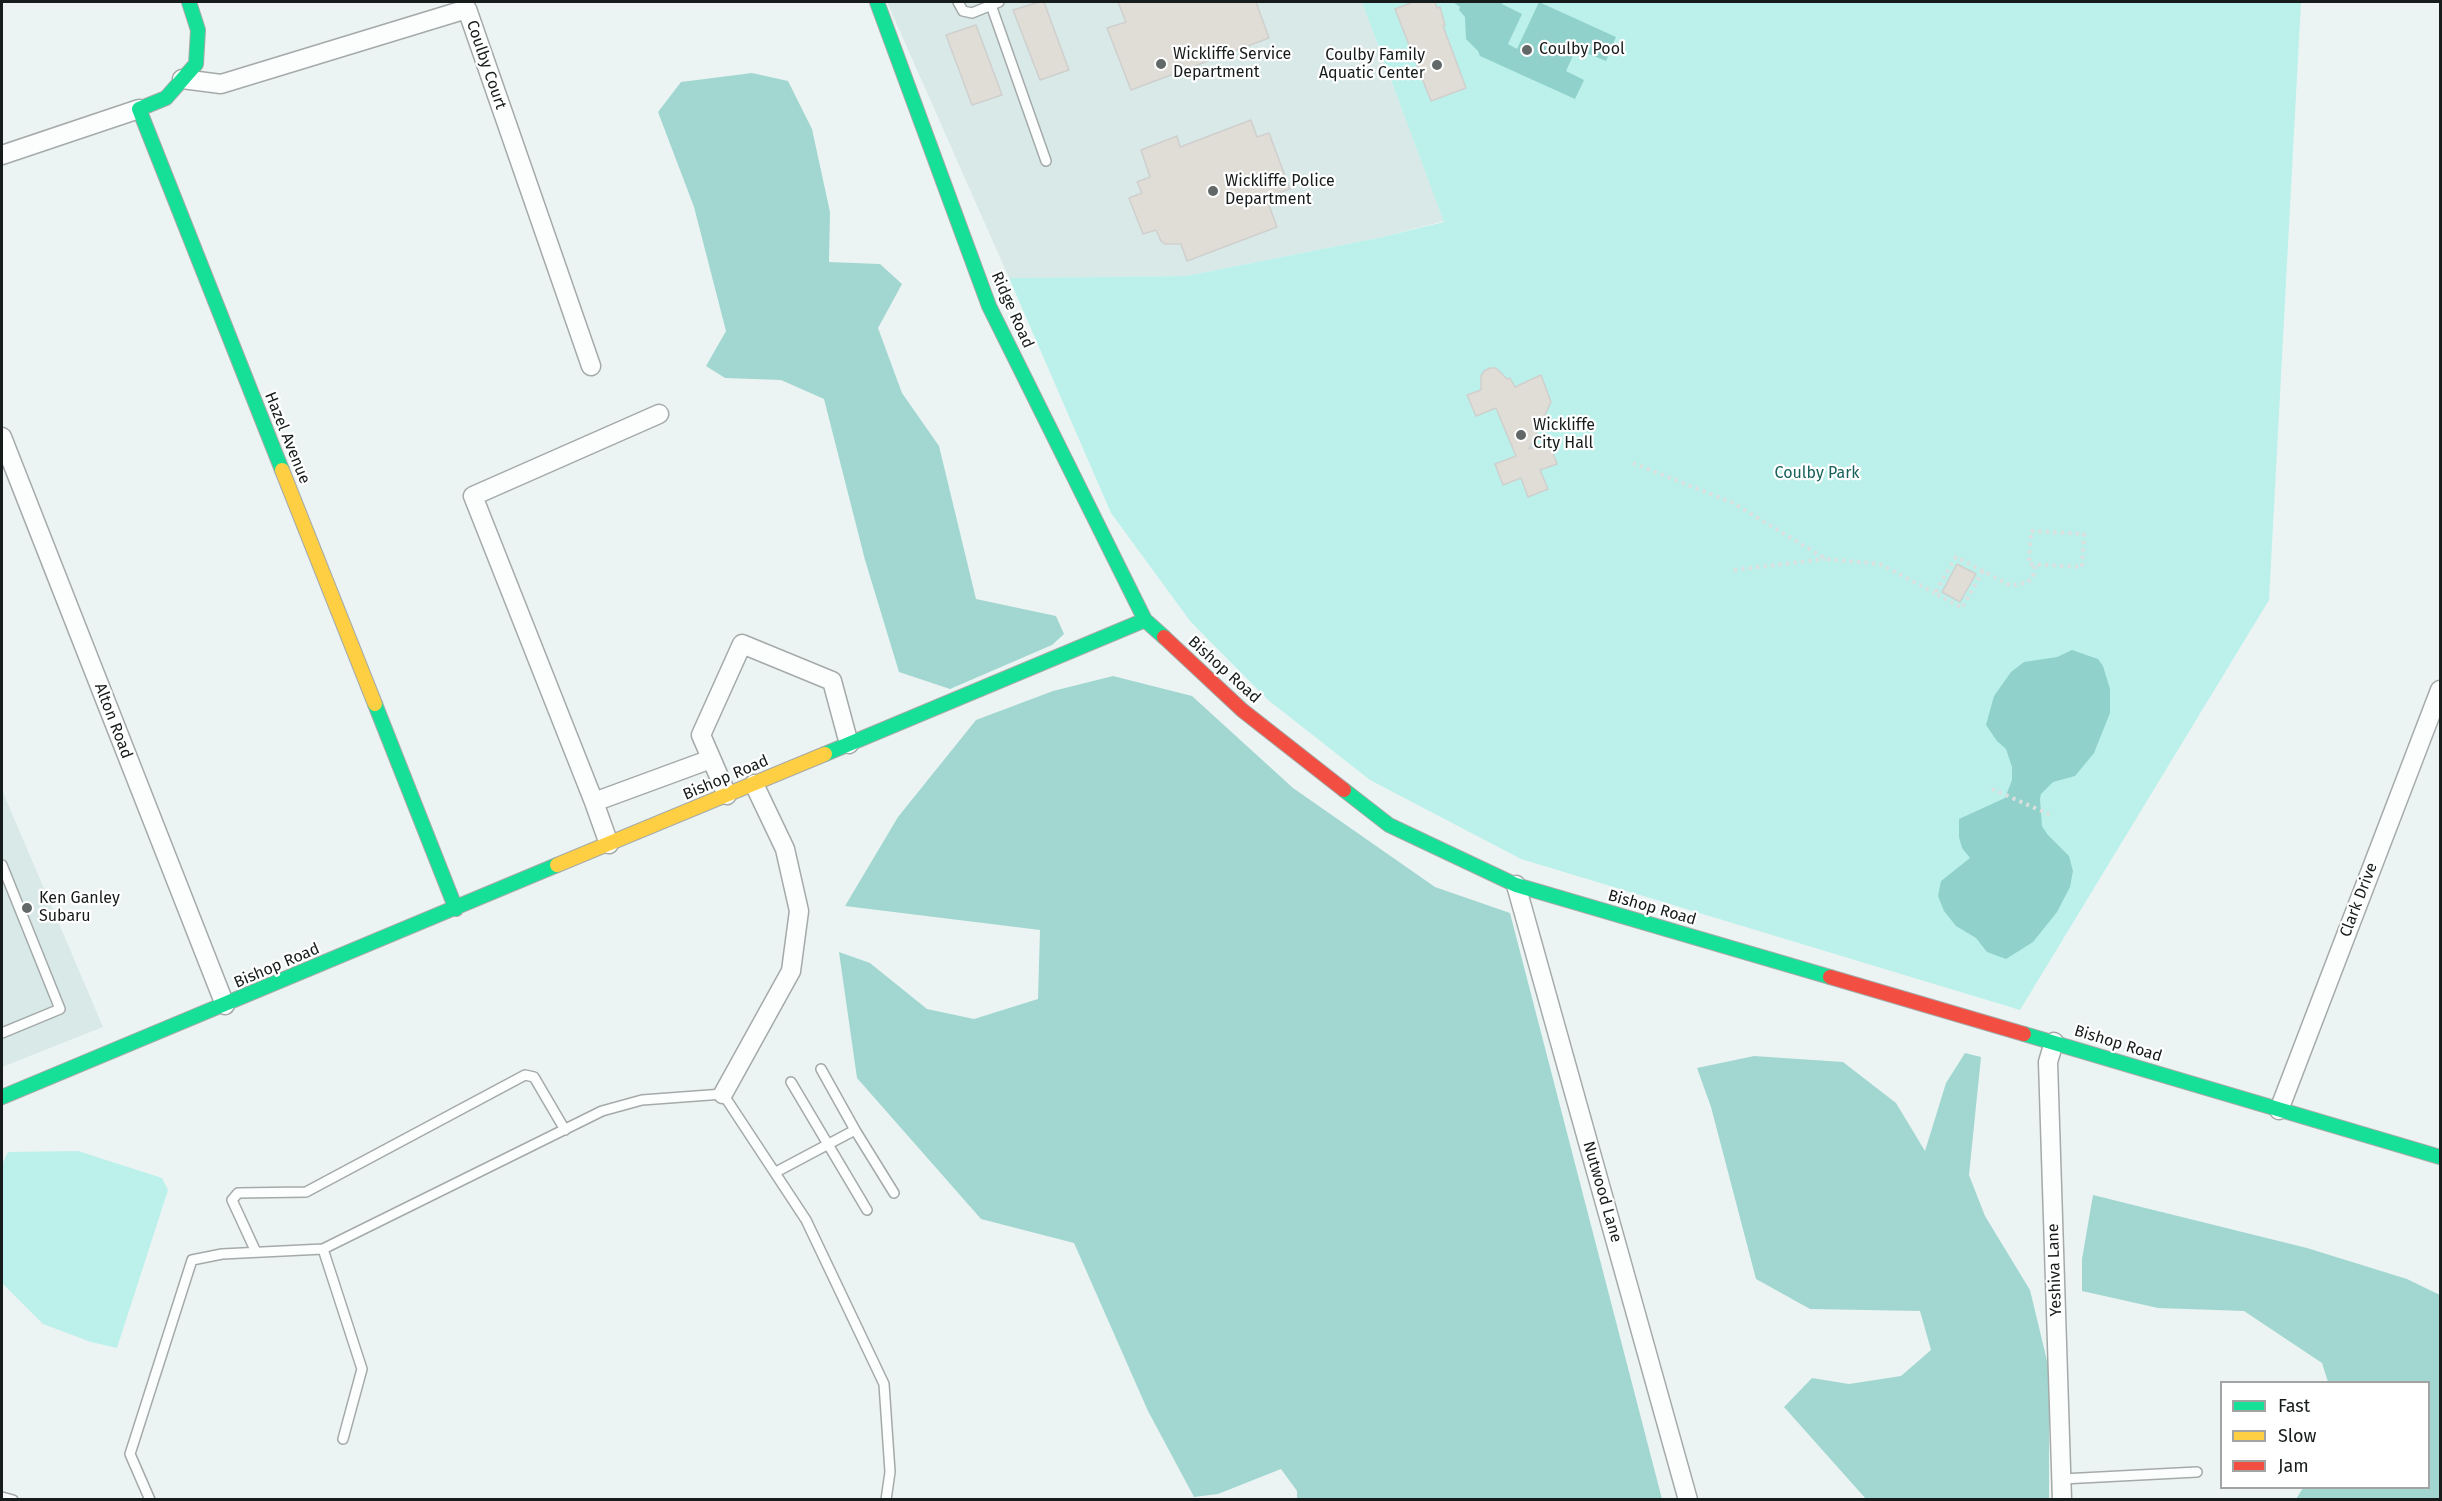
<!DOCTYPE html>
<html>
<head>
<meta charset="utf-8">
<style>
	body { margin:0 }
	#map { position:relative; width:2442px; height:1501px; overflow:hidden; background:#ecf4f3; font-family:"Fira Sans",sans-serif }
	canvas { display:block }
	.frame { position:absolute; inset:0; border:3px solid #161c1b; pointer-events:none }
	.legend { position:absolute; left:2220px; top:1381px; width:210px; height:108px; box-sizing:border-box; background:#fff; border:2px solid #a2a4a4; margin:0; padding:8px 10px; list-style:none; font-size:18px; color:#161c1b }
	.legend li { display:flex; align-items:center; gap:12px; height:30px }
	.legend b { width:30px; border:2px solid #a2a4a4 }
</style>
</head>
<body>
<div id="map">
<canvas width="2442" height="1501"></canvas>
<div class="frame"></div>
<ul class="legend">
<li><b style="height:8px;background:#16e098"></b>Fast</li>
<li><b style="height:8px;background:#ffcf43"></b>Slow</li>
<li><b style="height:8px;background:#f24e42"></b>Jam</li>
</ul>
</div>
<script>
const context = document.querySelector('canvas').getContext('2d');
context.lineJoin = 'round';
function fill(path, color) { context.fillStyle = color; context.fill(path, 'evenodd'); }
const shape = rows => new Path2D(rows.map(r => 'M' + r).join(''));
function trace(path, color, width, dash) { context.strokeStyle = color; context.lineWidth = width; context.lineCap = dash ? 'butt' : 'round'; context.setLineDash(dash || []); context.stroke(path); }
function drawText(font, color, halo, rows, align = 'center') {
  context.font = font + ' "Fira Sans",sans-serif'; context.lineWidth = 4.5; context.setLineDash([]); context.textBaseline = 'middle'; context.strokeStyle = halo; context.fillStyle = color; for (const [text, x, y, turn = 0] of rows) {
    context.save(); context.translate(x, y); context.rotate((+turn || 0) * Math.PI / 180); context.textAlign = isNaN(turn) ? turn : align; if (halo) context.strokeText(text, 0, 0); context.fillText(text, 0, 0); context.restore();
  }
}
fill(shape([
	[887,2,1362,2,1444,221,1378,238,1186,276,1009,278],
	[2,790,103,1027,2,1067]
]), '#d8e9e7');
fill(shape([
	[1362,2,2301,2,2269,600,2020,1010,1521,859,1370,780,1268,700,1190,621,1111,513,1009,278,1186,276,1378,238,1444,222],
	[78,1151,162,1178,168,1190,117,1348,91,1342,43,1324,2,1283,2,1164,8,1152]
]), '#bcf1eb');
fill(shape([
	[752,73,788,81,812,129,830,212,829,262,880,264,902,284,878,328,902,393,939,446,976,599,1056,616,1064,634,1052,645,950,689,899,672,865,560,824,399,781,380,725,378,706,366,726,331,694,207,658,112,681,82],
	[1113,676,1192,696,1293,788,1435,887,1510,913,1662,1499,1297,1499,1297,1491,1281,1469,1218,1494,1194,1497,1148,1411,1074,1243,981,1219,857,1078,839,952,870,963,927,1009,974,1019,1038,999,1040,930,845,906,898,817,976,720,1053,691],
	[1965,1053,1981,1057,1969,1175,1985,1216,2030,1290,2049,1369,2049,1499,1866,1499,1784,1407,1812,1378,1849,1384,1901,1376,1931,1350,1920,1311,1810,1309,1756,1279,1711,1107,1697,1068,1754,1056,1843,1062,1896,1103,1925,1151,1946,1083],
	[2093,1195,2307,1248,2407,1279,2440,1295,2440,1499,2296,1499,2303,1488,2428,1488,2428,1382,2328,1382,2322,1363,2244,1311,2158,1308,2082,1291,2082,1259]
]), '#a2d7d1');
fill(shape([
	[1453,2,1503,2,1502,4,1522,14,1508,44,1517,49,1539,2,1616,37,1606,61,1576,49,1566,71,1584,80,1575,99,1480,56,1478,51,1466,39,1465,17,1459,10,1460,7],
	[2072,650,2098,659,2103,666,2110,689,2110,713,2094,753,2075,776,2053,782,2041,794,2040,799,2042,826,2047,834,2069,856,2073,871,2070,887,2057,912,2033,942,2006,959,1987,952,1976,938,1956,926,1944,911,1938,896,1941,881,1970,858,1962,848,1959,837,1959,819,2005,798,2012,780,2012,767,2006,749,1997,741,1986,725,1994,696,2011,672,2024,662,2057,657]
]), '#90d2cb');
const building = shape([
	[1039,2,1044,2,1069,70,1040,80,1013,10,1039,2],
	[1118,2,1256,2,1269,38,1131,90,1107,28,1126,22,1118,2],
	[1413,2,1435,2,1437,8,1440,7,1445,25,1443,26,1466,88,1431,101,1395,9,1413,2],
	[976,25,1002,95,972,105,946,35,976,25],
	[1251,120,1257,137,1269,133,1290,189,1270,196,1272,203,1269,205,1277,227,1187,261,1181,244,1165,244,1161,241,1156,230,1143,234,1129,198,1142,193,1137,182,1150,177,1141,150,1177,136,1180,147,1251,120],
	[1490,368,1496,368,1507,379,1510,378,1515,387,1541,375,1551,402,1529,449,1549,442,1557,464,1540,470,1548,489,1528,497,1521,478,1503,485,1495,464,1516,456,1496,408,1476,416,1467,395,1481,390,1481,376,1484,371,1490,368],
	[1957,564,1976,574,1960,602,1942,592,1957,564]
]);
fill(building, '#e0ddd7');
trace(building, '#cfd0ce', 1.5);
const lane = shape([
	[958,2,963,11,972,13,999,2],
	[991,5,1046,161],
	[2,865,60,1009,2,1033],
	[821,1069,855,1130],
	[791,1082,867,1210],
	[776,1172,855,1130,894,1193],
	[323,1249,362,1369,343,1439],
	[256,1252,232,1200,238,1193,306,1192,525,1075,534,1077,565,1130],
	[2062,1479,2197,1472],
	[2,1497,13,1500],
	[150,1500,130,1454,192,1260,222,1254,323,1249,602,1111,642,1100,723,1094,806,1220,884,1384,890,1472,886,1500]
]);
const street = shape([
	[182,79,221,84,467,9,591,366],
	[2,155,139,109],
	[659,414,473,496,594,802,711,759],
	[2,437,225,1005],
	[727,795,701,735,742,644,832,681,849,744],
	[594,802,609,844],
	[1516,885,1688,1500],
	[2054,1042,2048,1062,2062,1500],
	[723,1094,791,971,799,911,785,849,754,784],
	[2279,1110,2440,690]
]);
const fast = shape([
	[189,2,198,30,196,64,166,98,139,109,282,470],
	[877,2,989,306,1145,620,1164,637],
	[375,704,456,909],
	[825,754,1145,620],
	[1344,790,1389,825,1516,885,1830,977],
	[2024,1034,2440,1157],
	[2,1097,557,865]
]);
const slow = shape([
	[282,470,375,704],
	[557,865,825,754]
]);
const jam = shape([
	[1164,637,1242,710,1344,790],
	[1830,977,2024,1034]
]);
trace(lane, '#a4aaa9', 12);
trace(street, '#a4aaa9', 21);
trace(fast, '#a4aaa9', 16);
trace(slow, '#a4aaa9', 16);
trace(jam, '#a4aaa9', 16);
trace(shape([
	[1633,463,1733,503,1826,559,1880,564,1935,593],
	[2031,531,2084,534,2082,567,2029,564,2031,531],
	[1734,570,1825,559],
	[1983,571,1962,608,1935,593,1956,557,1983,571,2011,586,2028,582,2033,577,2035,564],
	[1992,789,2053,816]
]), '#dddfdf', 4, [3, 4.5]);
trace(lane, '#fcfdfd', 9);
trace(street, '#fcfdfd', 18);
trace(fast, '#16e098', 14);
trace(slow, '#ffcf43', 14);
trace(jam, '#f24e42', 14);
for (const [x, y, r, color] of [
	[1527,50,6,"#616867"],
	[1161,64,6,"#616867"],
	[1437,65,6,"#616867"],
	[1213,191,6,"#616867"],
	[1521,435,6,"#616867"],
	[27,908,6,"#616867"]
]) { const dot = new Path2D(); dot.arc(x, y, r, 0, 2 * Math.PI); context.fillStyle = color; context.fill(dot); trace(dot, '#fff', 2); }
drawText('16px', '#161c1b', '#fff', [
	["Coulby Pool",1539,50],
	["Wickliffe Service",1173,55],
	["Department",1173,73],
	["Coulby Family",1425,56,"right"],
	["Aquatic Center",1425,74,"right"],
	["Wickliffe Police",1225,182],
	["Department",1225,200],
	["Wickliffe",1533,426],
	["City Hall",1533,444],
	["Ken Ganley",39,899],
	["Subaru",39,917]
], 'left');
drawText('16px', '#161c1b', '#fff', [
	["Coulby Court",486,65,71],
	["Ridge Road",1012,310,66],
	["Hazel Avenue",287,438,68],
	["Bishop Road",1224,670,42],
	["Alton Road",113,721,69],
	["Bishop Road",726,778,-23],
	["Clark Drive",2359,900,-69],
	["Bishop Road",1652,908,16],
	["Bishop Road",277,966,-23],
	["Bishop Road",2118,1044,17],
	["Nutwood Lane",1602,1192,74],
	["Yeshiva Lane",2055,1270,-92]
]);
drawText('16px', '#17625b', '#fff', [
	["Coulby Park",1817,474]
]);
</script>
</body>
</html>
